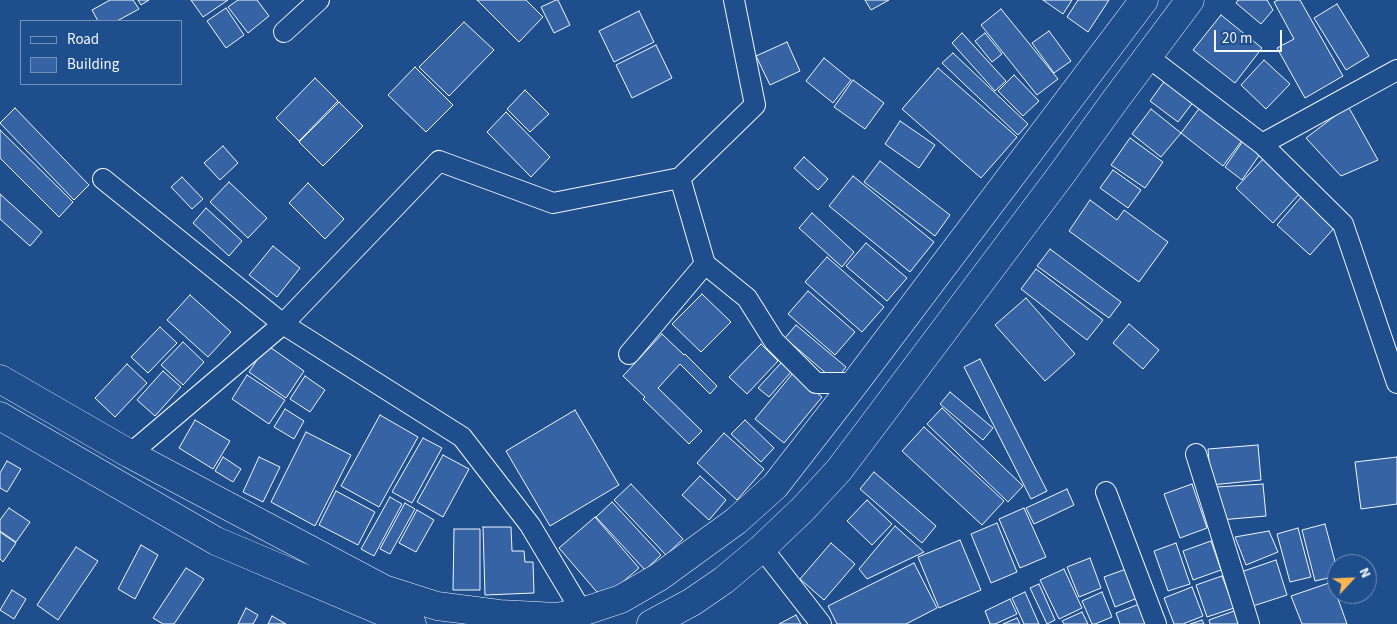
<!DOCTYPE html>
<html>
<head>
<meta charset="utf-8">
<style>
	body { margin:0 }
	#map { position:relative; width:1397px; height:624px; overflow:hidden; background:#1f4e8c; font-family:"Source Sans 3",sans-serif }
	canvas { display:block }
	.legend { position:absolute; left:20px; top:20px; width:162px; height:65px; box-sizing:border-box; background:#1f4e8c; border:1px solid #7391ba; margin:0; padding:6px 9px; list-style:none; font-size:15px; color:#f2f6ff }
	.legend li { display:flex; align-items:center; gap:10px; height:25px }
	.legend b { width:25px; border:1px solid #7391ba }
	.north { position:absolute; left:1327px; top:554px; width:50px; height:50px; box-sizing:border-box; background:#1f4e8c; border:1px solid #7391ba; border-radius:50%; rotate:65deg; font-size:14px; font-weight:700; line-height:20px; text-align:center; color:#f2f6ff }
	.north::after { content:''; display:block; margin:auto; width:18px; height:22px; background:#ffb74d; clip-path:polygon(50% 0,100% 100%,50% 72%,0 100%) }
	.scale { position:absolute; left:1214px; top:30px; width:68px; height:22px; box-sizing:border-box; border:2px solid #f2f6ff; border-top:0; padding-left:6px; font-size:15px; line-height:18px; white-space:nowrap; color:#f2f6ff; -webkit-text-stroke:4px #1f4e8c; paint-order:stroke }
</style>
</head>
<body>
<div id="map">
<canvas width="1397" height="624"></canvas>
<ul class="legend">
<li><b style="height:6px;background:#1f4e8c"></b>Road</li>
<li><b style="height:14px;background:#3563a3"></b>Building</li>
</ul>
<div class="north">N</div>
<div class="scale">20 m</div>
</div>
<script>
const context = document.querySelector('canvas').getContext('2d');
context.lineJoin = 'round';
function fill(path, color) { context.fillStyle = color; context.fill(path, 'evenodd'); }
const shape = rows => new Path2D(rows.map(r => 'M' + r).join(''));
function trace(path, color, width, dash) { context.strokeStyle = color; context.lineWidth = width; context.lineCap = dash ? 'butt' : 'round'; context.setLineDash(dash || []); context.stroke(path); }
const building = shape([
	[110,0,133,0,139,9,117,21,98,21,92,10,110,0],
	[138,0,149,0,141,5,138,0],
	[191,0,228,0,203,17,191,0],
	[238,0,257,0,269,16,248,33,228,7,238,0],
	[477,0,526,0,543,17,519,42,477,0],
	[556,0,558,0,570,25,554,33,541,7,556,0],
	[865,0,889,0,871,10,865,0],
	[1043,0,1072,0,1063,14,1043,0],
	[1078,0,1109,0,1088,32,1067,17,1078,0],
	[1238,0,1267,0,1273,10,1261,24,1236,3,1238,0],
	[1278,0,1300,0,1343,76,1305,98,1277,48,1294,39,1274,2,1278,0],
	[1337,4,1369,56,1346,70,1314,18,1337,4],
	[226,8,244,35,226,48,207,21,226,8],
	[1001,9,1058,79,1037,95,981,25,1001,9],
	[639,11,654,42,614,62,599,31,639,11],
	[1221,15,1262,48,1235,83,1193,50,1221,15],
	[464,22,494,50,449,96,419,67,464,22],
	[1049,31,1071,61,1054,73,1032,43,1049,31],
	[962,33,1006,81,995,91,952,43,962,33],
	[985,33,1002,54,992,62,975,41,985,33],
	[787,42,800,71,770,85,756,56,787,42],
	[656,45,672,78,632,98,616,65,656,45],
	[953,53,1028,124,1018,135,942,63,953,53],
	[824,58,851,80,833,103,806,81,824,58],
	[1264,60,1290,84,1266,109,1241,85,1264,60],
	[415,67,453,105,426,132,388,95,415,67],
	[938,68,1017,137,981,178,902,109,938,68],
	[1014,75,1039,101,1023,116,998,91,1014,75],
	[315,78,338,101,299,141,276,118,315,78],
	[1166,79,1194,101,1178,122,1150,101,1166,79],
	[853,80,884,103,865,129,834,107,853,80],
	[525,90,549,114,530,132,507,109,525,90],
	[339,102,363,126,323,166,299,142,339,102],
	[1201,106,1243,139,1223,166,1181,133,1201,106],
	[1348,106,1378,160,1341,176,1306,138,1348,106],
	[15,108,89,185,74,200,0,123,15,108],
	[1151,109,1181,133,1161,157,1132,134,1151,109],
	[506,112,550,157,531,177,487,132,506,112],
	[900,121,935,145,919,168,885,144,900,121],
	[0,130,73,202,59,217,0,158,0,130],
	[1130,138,1163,162,1145,188,1111,165,1130,138],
	[1243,141,1260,154,1242,180,1225,167,1243,141],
	[223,146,238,163,220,180,204,163,223,146],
	[804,157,828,179,818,190,794,168,804,157],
	[1263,159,1300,193,1273,223,1236,188,1263,159],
	[880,161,950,215,935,236,864,182,880,161],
	[1113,170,1141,190,1128,208,1100,188,1113,170],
	[853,176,934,242,910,272,829,206,853,176],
	[182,177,203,199,192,209,171,187,182,177],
	[229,182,267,218,248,238,210,202,229,182],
	[308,183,344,219,325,239,289,203,308,183],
	[0,194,42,232,30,246,0,219,0,194],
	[1302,196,1336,226,1310,255,1277,225,1302,196],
	[1090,200,1117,220,1124,210,1168,242,1139,282,1069,231,1090,200],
	[206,208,242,241,229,256,193,223,206,208],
	[812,213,854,252,842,267,799,228,812,213],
	[866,243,907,278,887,301,846,266,866,243],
	[273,246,300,268,277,297,249,275,273,246],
	[1050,249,1121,302,1109,318,1037,266,1050,249],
	[827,257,884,307,862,332,805,282,827,257],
	[1036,269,1103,320,1087,340,1021,289,1036,269],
	[808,291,855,332,835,355,788,314,808,291],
	[702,294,731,322,701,352,672,324,702,294],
	[190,295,231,332,208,357,167,320,190,295],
	[1026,298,1075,354,1045,381,995,325,1026,298],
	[1129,324,1159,350,1143,369,1113,343,1129,324],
	[796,325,846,367,835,381,785,338,796,325],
	[160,327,177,343,148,373,131,357,160,327],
	[662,334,684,355,685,354,717,386,710,394,680,364,658,388,702,431,689,444,643,399,645,397,623,376,662,334],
	[183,342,204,362,183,385,161,365,183,342],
	[761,344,778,361,747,394,729,377,761,344],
	[267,345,304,371,286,398,249,372,267,345],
	[980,359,1047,491,1031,499,964,367,980,359],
	[781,363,791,372,769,397,758,388,781,363],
	[127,364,147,383,115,417,95,398,127,364],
	[163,371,181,387,155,416,137,400,163,371],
	[793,373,822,397,784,443,755,419,793,373],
	[247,375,285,400,269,424,232,399,247,375],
	[305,376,325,390,310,412,290,399,305,376],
	[950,392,993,428,983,440,940,404,950,392],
	[942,408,1023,486,1008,502,927,424,942,408],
	[285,409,304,421,294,439,274,427,285,409],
	[575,410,619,485,550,526,506,451,575,410],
	[380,415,418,437,379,507,341,486,380,415],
	[195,420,230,441,213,469,179,448,195,420],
	[745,420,774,448,761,462,731,434,745,420],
	[924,427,1004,501,982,525,902,451,924,427],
	[306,432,351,455,315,526,271,502,306,432],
	[724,433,764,469,737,500,697,463,724,433],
	[423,438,442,448,412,503,392,492,423,438],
	[1258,445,1261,480,1211,485,1208,449,1258,445],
	[443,455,469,469,443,517,417,502,443,455],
	[223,457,241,469,233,482,215,471,223,457],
	[259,457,280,467,263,502,243,492,259,457],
	[1397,457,1397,504,1361,509,1355,462,1397,457],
	[7,461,21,469,7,492,0,488,0,473,7,461],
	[874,472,936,526,922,543,860,489,874,472],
	[700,476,726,500,709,520,682,495,700,476],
	[631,484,683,539,666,555,614,500,631,484],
	[1192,484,1207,528,1180,538,1164,494,1192,484],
	[1263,484,1266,516,1220,520,1217,487,1263,484],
	[1067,489,1074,505,1034,524,1026,508,1067,489],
	[336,491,375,512,358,545,319,525,336,491],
	[390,497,402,504,374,556,361,549,390,497],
	[867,500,892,524,872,545,847,521,867,500],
	[612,502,661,555,645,570,596,517,612,502],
	[405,503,415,509,390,554,380,549,405,503],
	[9,508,30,522,16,542,0,531,0,520,9,508],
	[1024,508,1046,557,1020,568,999,519,1024,508],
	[417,510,434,520,416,552,399,543,417,510],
	[595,517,639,568,603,599,559,548,595,517],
	[997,523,1017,572,991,583,971,534,997,523],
	[1325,524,1337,569,1337,576,1315,581,1302,530,1325,524],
	[895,526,924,552,867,579,859,569,895,526],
	[483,527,511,527,512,551,524,551,525,562,533,562,534,593,485,595,483,527],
	[1298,528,1311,577,1290,582,1277,534,1298,528],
	[454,529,480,529,480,590,453,590,454,529],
	[1269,531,1278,552,1246,565,1235,537,1269,531],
	[0,532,16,543,3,562,0,559,0,532],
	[960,540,981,590,939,608,918,557,960,540],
	[1211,541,1221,570,1193,580,1183,551,1211,541],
	[831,543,855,564,824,600,800,579,831,543],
	[1176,543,1190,584,1168,591,1154,551,1176,543],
	[141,545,158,555,135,599,118,589,141,545],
	[76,547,98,561,58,620,37,605,76,547],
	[1090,558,1101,588,1079,597,1067,567,1090,558],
	[1276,560,1287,595,1253,606,1241,572,1276,560],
	[914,563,937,608,906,624,837,624,828,606,914,563],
	[186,568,204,579,174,624,163,624,153,618,186,568],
	[1129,568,1140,597,1115,607,1104,577,1129,568],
	[1064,569,1082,608,1059,619,1040,580,1064,569],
	[1222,576,1234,608,1207,617,1196,585,1222,576],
	[1332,582,1347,624,1302,624,1291,596,1332,582],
	[1039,584,1055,620,1047,624,1030,588,1039,584],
	[1192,587,1203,616,1183,624,1174,624,1164,598,1192,587],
	[12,590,26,599,14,619,0,610,12,590],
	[1025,592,1039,624,1024,624,1012,598,1025,592],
	[1102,592,1112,617,1095,624,1092,624,1082,601,1102,592],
	[1010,599,1017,614,995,624,990,624,985,611,1010,599],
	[1142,603,1149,624,1120,624,1116,613,1142,603],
	[246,608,258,615,253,624,238,624,246,608],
	[1234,611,1239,624,1210,624,1209,620,1234,611],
	[1082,612,1088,624,1064,624,1062,621,1082,612],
	[796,615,801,624,779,624,796,615],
	[272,616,286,624,268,624,272,616],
	[1017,618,1020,624,1003,624,1017,618],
	[1202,620,1204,624,1190,624,1202,620]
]);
fill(building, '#3563a3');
trace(building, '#f2f6ff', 1);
const minor = shape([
	[284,32,319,0],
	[1147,56,1262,144],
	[1397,70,1262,144,1343,224,1397,383],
	[680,178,755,105,734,0],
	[103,179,283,324,462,437,530,525,582,612],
	[705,264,747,298,774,341,816,383,855,383],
	[130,454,283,324,439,161,553,203,680,178,705,264,629,354],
	[1196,454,1249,624],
	[1106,492,1156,624],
	[762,548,821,624]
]);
const trunk = shape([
	[0,379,130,454,384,589,437,606,499,614,557,617,582,612,621,599,659,577,736,521,775,486,855,383,1144,0],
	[0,416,216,541,412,624],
	[651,624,692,602,724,580,762,548,803,509,839,470,1061,175,1116,99,1190,0]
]);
trace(minor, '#f2f6ff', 22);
trace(trunk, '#f2f6ff', 29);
trace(minor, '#1f4e8c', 20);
trace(trunk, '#1f4e8c', 28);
</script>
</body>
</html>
